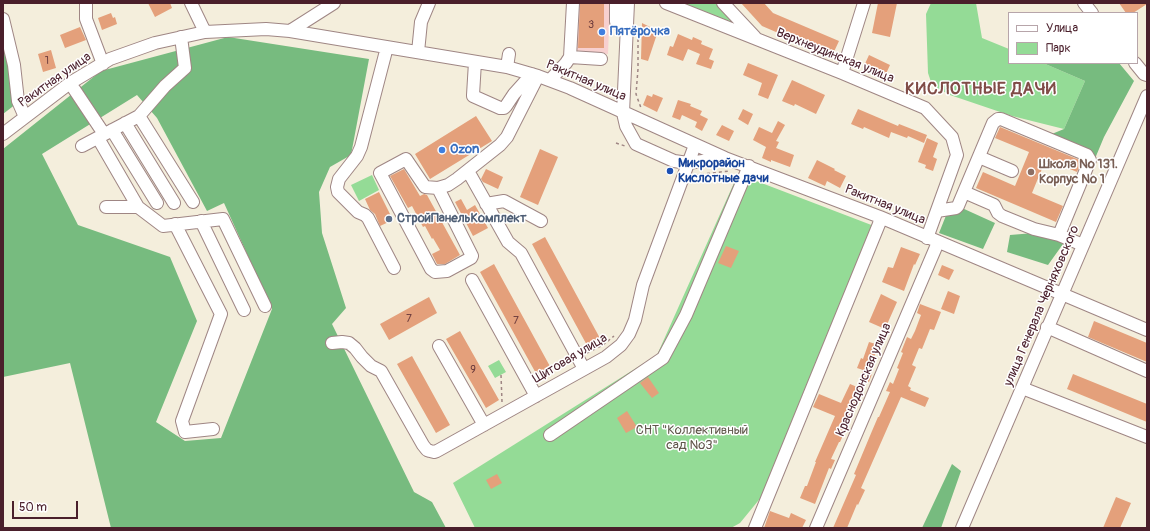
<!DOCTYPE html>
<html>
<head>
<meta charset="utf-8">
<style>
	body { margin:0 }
	#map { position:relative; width:1150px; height:531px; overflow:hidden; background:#f4eedc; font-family:Pangolin,sans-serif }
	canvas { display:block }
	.frame { position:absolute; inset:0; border:4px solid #4a1f2b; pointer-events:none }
	.legend { position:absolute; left:1008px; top:12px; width:130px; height:52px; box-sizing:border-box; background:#fff; border:1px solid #b7a5aa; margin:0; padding:5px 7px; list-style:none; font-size:12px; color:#4a1f2b }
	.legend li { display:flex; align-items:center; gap:8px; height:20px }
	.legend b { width:20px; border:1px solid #b7a5aa }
	.scale { position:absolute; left:12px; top:501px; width:66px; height:18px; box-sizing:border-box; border:2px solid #4a1f2b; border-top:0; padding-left:5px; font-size:12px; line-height:14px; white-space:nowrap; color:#4a1f2b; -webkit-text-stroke:3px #fff; paint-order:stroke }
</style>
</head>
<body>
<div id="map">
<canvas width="1150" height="531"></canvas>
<div class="frame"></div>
<ul class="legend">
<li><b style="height:5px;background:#fff"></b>Улица</li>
<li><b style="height:11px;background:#94db96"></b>Парк</li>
</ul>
<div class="scale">50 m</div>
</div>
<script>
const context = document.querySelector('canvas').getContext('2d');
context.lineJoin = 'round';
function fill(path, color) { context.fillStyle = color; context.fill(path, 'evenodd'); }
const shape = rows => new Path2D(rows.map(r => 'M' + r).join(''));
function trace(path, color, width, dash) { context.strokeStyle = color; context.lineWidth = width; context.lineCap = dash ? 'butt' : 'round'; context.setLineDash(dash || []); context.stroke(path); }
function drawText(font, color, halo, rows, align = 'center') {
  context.font = font + ' Pangolin,sans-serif'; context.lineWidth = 3; context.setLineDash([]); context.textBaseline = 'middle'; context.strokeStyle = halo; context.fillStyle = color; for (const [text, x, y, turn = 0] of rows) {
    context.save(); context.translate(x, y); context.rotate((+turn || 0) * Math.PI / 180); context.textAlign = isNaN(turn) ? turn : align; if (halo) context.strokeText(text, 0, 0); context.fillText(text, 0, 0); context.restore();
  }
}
fill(shape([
	[574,3,610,3,608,54,573,50]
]), '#f7d0cf');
fill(shape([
	[677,3,720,3,748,32],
	[931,3,976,3,982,38,1009,49,1009,63,1043,63,1085,81,1064,129,1012,116,950,95,932,85,928,73,926,14],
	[738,174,874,226,767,490,740,523,731,528,475,528,453,483,657,355],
	[372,175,379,190,359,201,351,185],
	[499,360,506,372,495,378,488,366]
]), '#94db96');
fill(shape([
	[228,37,369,59,351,155,330,167,319,192,322,233,346,308,332,324,414,492,432,502,446,528,111,528,70,363,3,377,3,149,101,71],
	[137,95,157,118,207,211,224,203,272,309,221,438,185,441,156,422,197,321,170,257,78,225,42,154],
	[3,39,25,97,3,114],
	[1043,63,1119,63,1134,81,1104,137,1094,161,1042,138,1064,129,1085,81],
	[951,203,995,223,983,249,939,233],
	[1046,232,1063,244,1048,265,1007,252,1010,235],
	[952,464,961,471,941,528,922,528]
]), '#77bb7f');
fill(shape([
	[148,3,170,3,172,8,155,17],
	[580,3,604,3,604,48,578,48],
	[741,3,764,3,773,13,839,41,832,56,762,26],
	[878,3,897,3,890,37,872,33],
	[1119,3,1147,3,1147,4,1133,13,1126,13],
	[111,13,113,18,115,17,117,24,102,30,98,18],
	[642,23,658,31,648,61,641,59],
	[80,27,86,40,65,48,60,35],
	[678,34,692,40,693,37,702,41,701,44,713,49,709,59,714,61,711,69,696,64,700,54,688,49,683,61,667,55,670,46,673,47],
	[51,50,56,68,43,72,38,54],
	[869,55,890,65,884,78,863,68],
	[748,63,778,75,768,99,758,95,762,83,743,75],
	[792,80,825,95,816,114,795,104,794,106,782,101],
	[653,94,663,98,657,112,643,105,647,95,652,97],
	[678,100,691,104,690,106,702,111,700,115,708,119,702,131,695,127,697,122,682,115,680,120,672,117],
	[743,109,753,114,748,125,738,119],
	[858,109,898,126,899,124,927,135,924,143,908,136,907,138,891,132,889,138,864,127,863,129,851,124],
	[476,116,492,141,430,179,415,154],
	[778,121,785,125,776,141,779,142,776,148,794,155,790,167,771,160,771,162,762,158,766,147,753,140,759,127,772,133],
	[722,125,734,131,729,141,716,135],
	[1000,127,1082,161,1077,172,1046,159,1032,193,1063,206,1056,222,976,188,983,172,1015,186,1029,152,995,138],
	[927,138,938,143,933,157,937,159,933,171,925,168,926,165,918,162],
	[540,149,558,157,538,205,520,197],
	[817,160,835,169,834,170,846,176,840,188,827,181,825,186,808,178],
	[404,169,420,196,424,194,427,195,460,255,445,264,437,264,432,254,440,250,433,238,432,239,425,226,423,227,412,206,408,208,390,176],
	[486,169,503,177,498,189,483,182,481,179],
	[379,192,393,220,380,226,375,214,370,210,365,199],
	[461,199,467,210,475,205,488,228,473,236,455,202],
	[545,237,602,342,589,349,532,244],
	[726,246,739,251,731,268,718,263],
	[901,247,920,254,915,265,914,264,904,291,882,282,888,267,893,268],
	[494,264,552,370,538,377,480,272],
	[942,265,954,270,949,280,938,275],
	[948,291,960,296,954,314,941,309],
	[881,294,897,302,885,329,869,322],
	[429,297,437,313,389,340,380,324],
	[920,304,941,312,934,330,930,329,922,349,919,348,912,365,916,367,908,386,911,388,910,390,929,398,925,407,901,397,861,488,865,490,858,505,857,504,847,528,833,528,856,475,854,474,872,431,878,417,879,417,890,392,886,391,890,382,893,384,899,369,897,368,903,353,901,352,907,337,911,339,915,331,921,315,917,313],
	[1094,321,1147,343,1147,362,1088,337],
	[460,331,499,400,486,408,446,339],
	[869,342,879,345,868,372,872,374,869,382,860,378,863,370,857,368,861,358,863,359],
	[412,356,450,425,436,433,397,364],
	[1073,374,1147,404,1147,422,1067,389],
	[648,377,659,393,652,398,640,383],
	[850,384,862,389,852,410,853,410,845,431,840,442,839,442,831,459,835,460,831,469,829,468,815,504,800,498,805,486,807,486,816,462,815,462,835,416,813,407,819,394,841,403],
	[627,411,637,427,626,433,617,418],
	[497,474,502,483,491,489,486,480],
	[1116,497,1131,503,1120,528,1103,528],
	[770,511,789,518,791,513,806,520,802,528,764,528]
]), '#e4a07b');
const minor = shape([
	[86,3,86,19,103,64],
	[191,3,205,32],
	[616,3,616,22,619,24,627,25],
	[628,3,623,113,626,126,636,144,674,161,688,163,725,158],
	[666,3,842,73,925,108,952,137,957,155,927,238],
	[723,3,755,37],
	[1084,3,1092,13],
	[3,19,14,65,18,101,25,117],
	[290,31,334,3],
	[387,47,361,147,357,156,339,179,337,187,338,192,358,212,365,215,368,218,394,268],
	[418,52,421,22,429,3],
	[570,57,601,59],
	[475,62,473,95,473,96,500,108,504,108,506,106,514,94,532,74],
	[1135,63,1144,74,1147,75],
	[507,67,509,54],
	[842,73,864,3],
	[550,80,566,63,570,57,573,3],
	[70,83,104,134],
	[139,116,193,202],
	[125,123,174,203],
	[112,130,157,203],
	[3,134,70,83,110,59,155,43,205,32,266,29,290,31,507,67,538,76,570,88,725,158,880,217,1147,330],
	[98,138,138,207],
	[82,146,139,116,165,86,185,68,181,37],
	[979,157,1012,171],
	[468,171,508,242,521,253,584,369],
	[438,188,472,256,471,258,447,271,435,272,431,269,380,173,406,159,425,187,438,188,448,185,457,179,500,145,507,137,538,76],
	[486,204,504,201,541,221],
	[106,207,138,207,163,226,223,219,265,306],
	[937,211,956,208,958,206,993,123,998,119,1001,119,1087,155,1090,160,1059,235,1034,229,1002,216,998,213,994,205,964,192],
	[201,221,244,310],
	[175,224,221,314,182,421,185,432,213,429],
	[1059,235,1083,245],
	[472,280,536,396],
	[1047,327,1147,371],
	[332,343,342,342,349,343,355,348,362,357,371,366,381,371,423,445,427,450,430,451,434,452,437,451,606,357,621,345,629,334,635,320,643,285,695,145],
	[439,346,484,425],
	[1022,388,1147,437],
	[550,435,663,358,686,315,749,166],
	[755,528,879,224,880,217],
	[816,528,936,247,937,242],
	[962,528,1147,96]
]);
trace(minor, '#9f8684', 14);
trace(shape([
	[638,27,638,69,636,94,641,108],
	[616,143,625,146],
	[695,175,729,171],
	[587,353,603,345,614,336],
	[501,375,502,402]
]), '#9f8684', 1.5, [3, 3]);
trace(minor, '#fff', 12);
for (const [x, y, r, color] of [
	[602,32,4,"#3f7fe0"],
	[442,150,4,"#3f7fe0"],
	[670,171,4,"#1a4fb4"],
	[1031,172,4,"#8d6e63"],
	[389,219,4,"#5c6f8a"]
]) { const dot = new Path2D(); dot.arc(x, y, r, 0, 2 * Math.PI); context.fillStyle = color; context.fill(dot); trace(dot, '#fff', 1.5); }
drawText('11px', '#703f3f', null, [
	["3",591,25],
	["1",47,61],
	["7",409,319],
	["7",516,321],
	["9",473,370]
]);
drawText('bold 13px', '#366cbe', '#fff', [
	["Пятёрочка",610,32],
	["Ozon",450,150]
], 'left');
drawText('13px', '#4a1f2b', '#fff', [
	["Верхнеудинская улица",835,56,22],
	["Ракитная улица",55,80,-35],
	["Ракитная улица",586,81,23],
	["Ракитная улица",885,205,22],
	["улица Генерала Черняховского",1042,306,-67],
	["Щитовая улица",570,359,-31],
	["Краснодонская улица",864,380,-67]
]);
drawText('bold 13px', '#164399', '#fff', [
	["Микрорайон",678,164],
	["Кислотные дачи",678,179]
], 'left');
drawText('bold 13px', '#785e54', '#fff', [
	["Школа № 131.",1039,165],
	["Корпус № 1",1039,180]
], 'left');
drawText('bold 13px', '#4e5e75', '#fff', [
	["СтройПанельКомплект",397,219]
], 'left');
drawText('13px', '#60574b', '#fff', [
	["СНТ \"Коллективный",692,431],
	["сад №3\"",692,446]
]);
context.letterSpacing = '1px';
drawText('bold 17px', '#804c47', '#fff', [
	["КИСЛОТНЫЕ ДАЧИ",981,90]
]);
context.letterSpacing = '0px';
</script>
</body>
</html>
